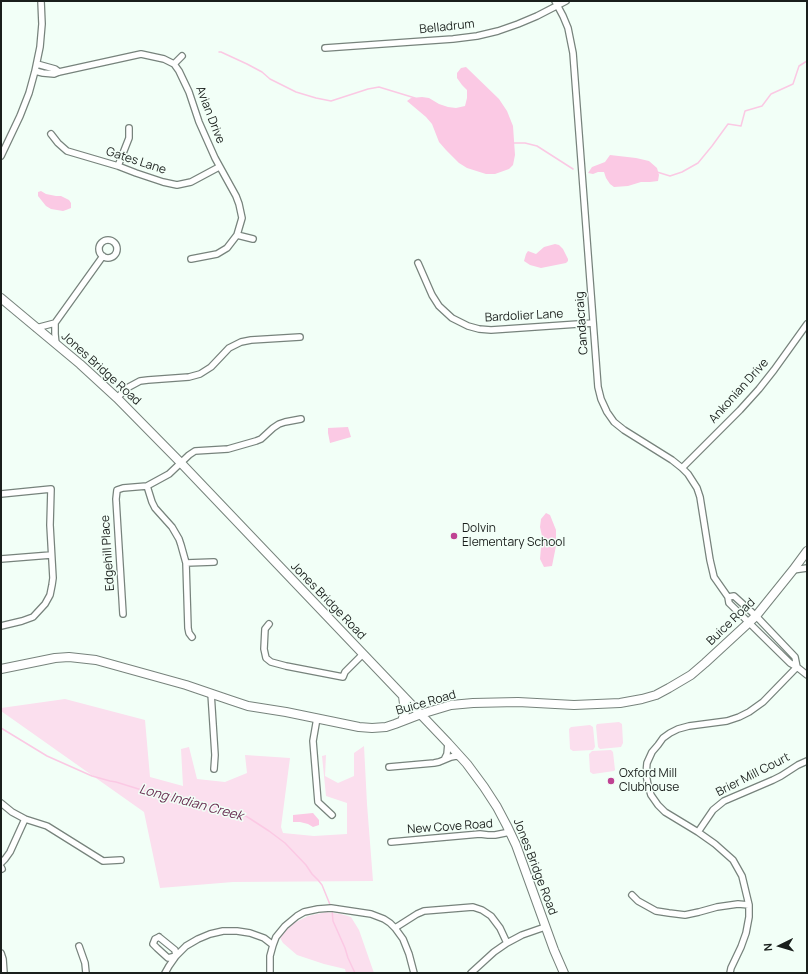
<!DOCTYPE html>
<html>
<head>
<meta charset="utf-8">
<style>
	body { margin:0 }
	#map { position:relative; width:808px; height:974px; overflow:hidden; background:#f2fff7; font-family:Manrope,sans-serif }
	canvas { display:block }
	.frame { position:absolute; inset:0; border:2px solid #1a1f1c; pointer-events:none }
	.north { position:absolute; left:760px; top:926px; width:40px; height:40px; -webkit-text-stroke:3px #f2fff7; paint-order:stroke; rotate:265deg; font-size:11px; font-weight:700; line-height:16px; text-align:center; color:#1a1f1c }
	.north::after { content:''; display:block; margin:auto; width:14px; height:18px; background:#1a1f1c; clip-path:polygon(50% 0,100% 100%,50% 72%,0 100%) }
</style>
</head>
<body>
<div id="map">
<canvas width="808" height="974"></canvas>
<div class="frame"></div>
<div class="north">N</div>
</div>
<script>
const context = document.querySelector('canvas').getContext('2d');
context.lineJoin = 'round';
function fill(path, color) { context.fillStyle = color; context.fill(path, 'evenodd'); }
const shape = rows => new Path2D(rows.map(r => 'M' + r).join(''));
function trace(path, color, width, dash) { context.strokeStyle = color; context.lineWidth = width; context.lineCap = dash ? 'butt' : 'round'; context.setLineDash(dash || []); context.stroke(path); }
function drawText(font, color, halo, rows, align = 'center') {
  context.font = font + ' Manrope,sans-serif'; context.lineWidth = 3; context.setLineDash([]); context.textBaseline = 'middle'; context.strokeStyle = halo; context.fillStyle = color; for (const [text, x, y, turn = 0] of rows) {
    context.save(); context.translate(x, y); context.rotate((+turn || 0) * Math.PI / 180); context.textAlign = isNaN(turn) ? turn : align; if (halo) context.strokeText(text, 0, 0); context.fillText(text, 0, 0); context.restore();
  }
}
fill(shape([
	[65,699,145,720,150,777,183,786,181,749,189,747,197,779,225,782,247,773,245,755,290,758,281,827,283,833,314,836,347,834,347,803,326,796,322,756,326,755,325,776,338,783,354,776,354,753,364,746,367,804,373,881,233,882,160,888,144,812,1,711,1,708],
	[619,722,622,724,623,743,621,747,600,749,598,747,596,726,597,724],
	[590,725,593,727,595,747,593,750,573,751,570,749,569,729,571,727],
	[611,750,613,752,615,770,614,771,593,774,590,772,589,754,592,751],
	[326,912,341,914,351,917,359,930,374,973,346,973,345,969,324,964,297,955,283,943,280,938,284,932,294,923,308,916]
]), '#fbdfee');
fill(shape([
	[466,67,499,99,507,111,513,126,515,155,513,165,509,169,495,174,486,174,467,168,459,163,446,150,439,142,432,124,426,117,407,101,411,98,422,97,429,98,439,104,448,107,456,108,465,106,467,98,467,90,462,85,457,78,457,73,461,68],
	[610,155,636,158,649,161,657,168,659,175,658,181,650,182,641,182,628,186,614,187,610,184,606,178,604,172,598,172,593,174,588,173,592,167,605,162],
	[41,191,46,194,56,196,61,196,69,200,71,203,71,208,66,210,63,211,51,209,46,206,38,196,38,192],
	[555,244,559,245,563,249,568,259,568,261,566,263,541,268,530,265,524,261,526,254,528,251,536,254,544,247],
	[348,427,351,437,330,443,328,433,328,428],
	[546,513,550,515,556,530,556,546,552,566,544,567,540,559,542,536,540,527,541,519],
	[313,813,319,820,319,825,313,827,308,824,300,822,293,822,293,815]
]), '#fbc9e4');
trace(shape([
	[219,52,221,52,247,64,262,72,270,79,296,92,316,98,331,101,368,89,379,87,415,98],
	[514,143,525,143,537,146,573,169],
	[657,172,670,176,682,172,698,163,712,146,728,124,741,126,745,111,762,106,771,94,793,84,799,66,807,61],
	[1,728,47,756,92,776,110,781,116,782,145,791,164,795,198,804,205,804,232,811,242,814,249,818,269,831,285,843,306,865,312,874,318,880,322,885,331,907],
	[332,910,333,921,345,948,348,958,355,973]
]), '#fbc9e4', 1.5);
const street = shape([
	[555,1,563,16,568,28,573,53,598,387,601,399,607,412,614,422,624,430,672,460,682,468,688,474,697,488,700,497,710,560,714,577,728,597,729,603,790,663,797,667,807,675],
	[325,48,453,39,477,36,498,31,518,24,537,16,566,1],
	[37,64,55,69,59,72],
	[174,64,182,56],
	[35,71,43,73,54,74,59,72,141,54,164,59,174,64,179,71,189,92,199,122,215,158,236,196,239,204,242,218,237,235,227,248,217,254,191,259],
	[51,134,58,143,67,151,118,166,136,173,163,182,177,185,191,182,219,167],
	[1,156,20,116,29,93,35,71,40,47,42,24,41,1],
	[118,166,129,138,129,128],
	[237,235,253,239],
	'99 249a9 9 0 1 1 18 0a9 9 0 1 1-18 0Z',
	[418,263,432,295,439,306,452,318,468,326,479,329,491,330,593,323],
	[55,323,103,256],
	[36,328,55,323,55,334,56,344],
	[117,398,127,388,140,381,148,380,189,377,200,374,211,367,229,348,241,342,251,340,300,337],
	[682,468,740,410,759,389,774,370,807,324],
	[147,486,152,502,155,508,172,527,179,539,181,545,186,563,188,628,189,633,192,637],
	[1,494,51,489,50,525,53,578,52,585,50,595,45,604,33,617,22,621,1,626],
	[1,559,51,555],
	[186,563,214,562],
	[793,570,807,568],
	[728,597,734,596,756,616,795,657,797,667],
	[123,614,116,499,117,490,123,488,147,486,169,474,189,455,195,451,228,449,256,441,261,439,273,428,279,424,285,422,301,419],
	[269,624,265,629,264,649,266,658,271,662,286,666,343,677,345,672,363,654],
	[211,693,215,755,214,769],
	[317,718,313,741,318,802,332,815],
	[445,758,447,754,448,743],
	[389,767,434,763,439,762,451,757,456,756,461,757],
	[1,803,12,812,25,819,47,826,103,861,121,860],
	[698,832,713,810,724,801,773,780,781,776,798,765,807,761],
	[391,842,480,834,488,835,495,835,510,832],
	[1,863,5,859,10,852,25,819],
	[1,867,2,869],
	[632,895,638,901,656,911,669,913,685,915,699,912,717,907,738,904,749,905],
	[395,928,417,914,424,911,473,907,482,910,491,916,500,928,507,943],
	[159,937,175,950,176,956,168,958,157,948,153,944,155,939,159,937],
	[79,946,85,963,86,973],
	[1,953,3,959,4,973],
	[165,973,169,966,176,956,186,946,198,939,210,934,223,931,237,931,250,933,264,938,273,945],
	[270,973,270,956,273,945,276,937,285,926,297,916,304,912,318,909,331,908,371,914,384,919,390,923,395,928,403,939,409,954,414,973],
	[471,973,494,952,507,943,522,935,545,927],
	[730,973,731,968,741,947,746,933,749,917,749,905,742,876,733,860,715,844,698,832,665,812,658,805,651,795,648,785,646,774,647,763,652,752,658,745,663,738,670,733,678,729,689,726,727,721,739,717,749,712,763,702,797,667]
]);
const secondary = shape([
	[1,298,80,364,117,398,181,463,448,743,467,764,484,787,497,807,507,826,516,845,554,950,564,973],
	[1,669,55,658,69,657,96,660,186,685,230,700,248,706,286,712,359,727,372,728,386,727,395,724,421,714,451,705,473,703,518,702,574,705,620,703,642,699,656,695,669,688,691,675,705,663,756,616,793,570,807,551],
	[402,721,405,712,403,696]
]);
trace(street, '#77837c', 8);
trace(secondary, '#77837c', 10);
trace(street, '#fff', 5.5);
trace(secondary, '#fff', 8);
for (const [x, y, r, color] of [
	[454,536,4,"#bf4393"],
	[611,781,4,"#bf4393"]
]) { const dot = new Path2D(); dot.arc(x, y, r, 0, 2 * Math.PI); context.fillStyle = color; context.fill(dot); trace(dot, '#f2fff7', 1.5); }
drawText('12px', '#1a1f1c', '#f2fff7', [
	["Belladrum",447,27,-6],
	["Avian Drive",210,115,69],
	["Gates Lane",136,161,18],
	["Bardolier Lane",524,316,-3],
	["Candacraig",582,323,-94],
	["Jones Bridge Road",101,369,42],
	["Ankonian Drive",739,391,-48],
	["Edgehill Place",108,553,-94],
	["Jones Bridge Road",328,601,46],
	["Buice Road",731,622,-44],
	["Buice Road",426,703,-16],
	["Brier Mill Court",753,775,-27],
	["New Cove Road",450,827,-4],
	["Jones Bridge Road",535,867,69]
]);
drawText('12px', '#1a1f1c', '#f2fff7', [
	["Dolvin",462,529],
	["Elementary School",462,543],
	["Oxford Mill",619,774],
	["Clubhouse",619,788]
], 'left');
drawText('italic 13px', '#692e52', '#f2fff7', [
	["Long Indian Creek",191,803,15]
]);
</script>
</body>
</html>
